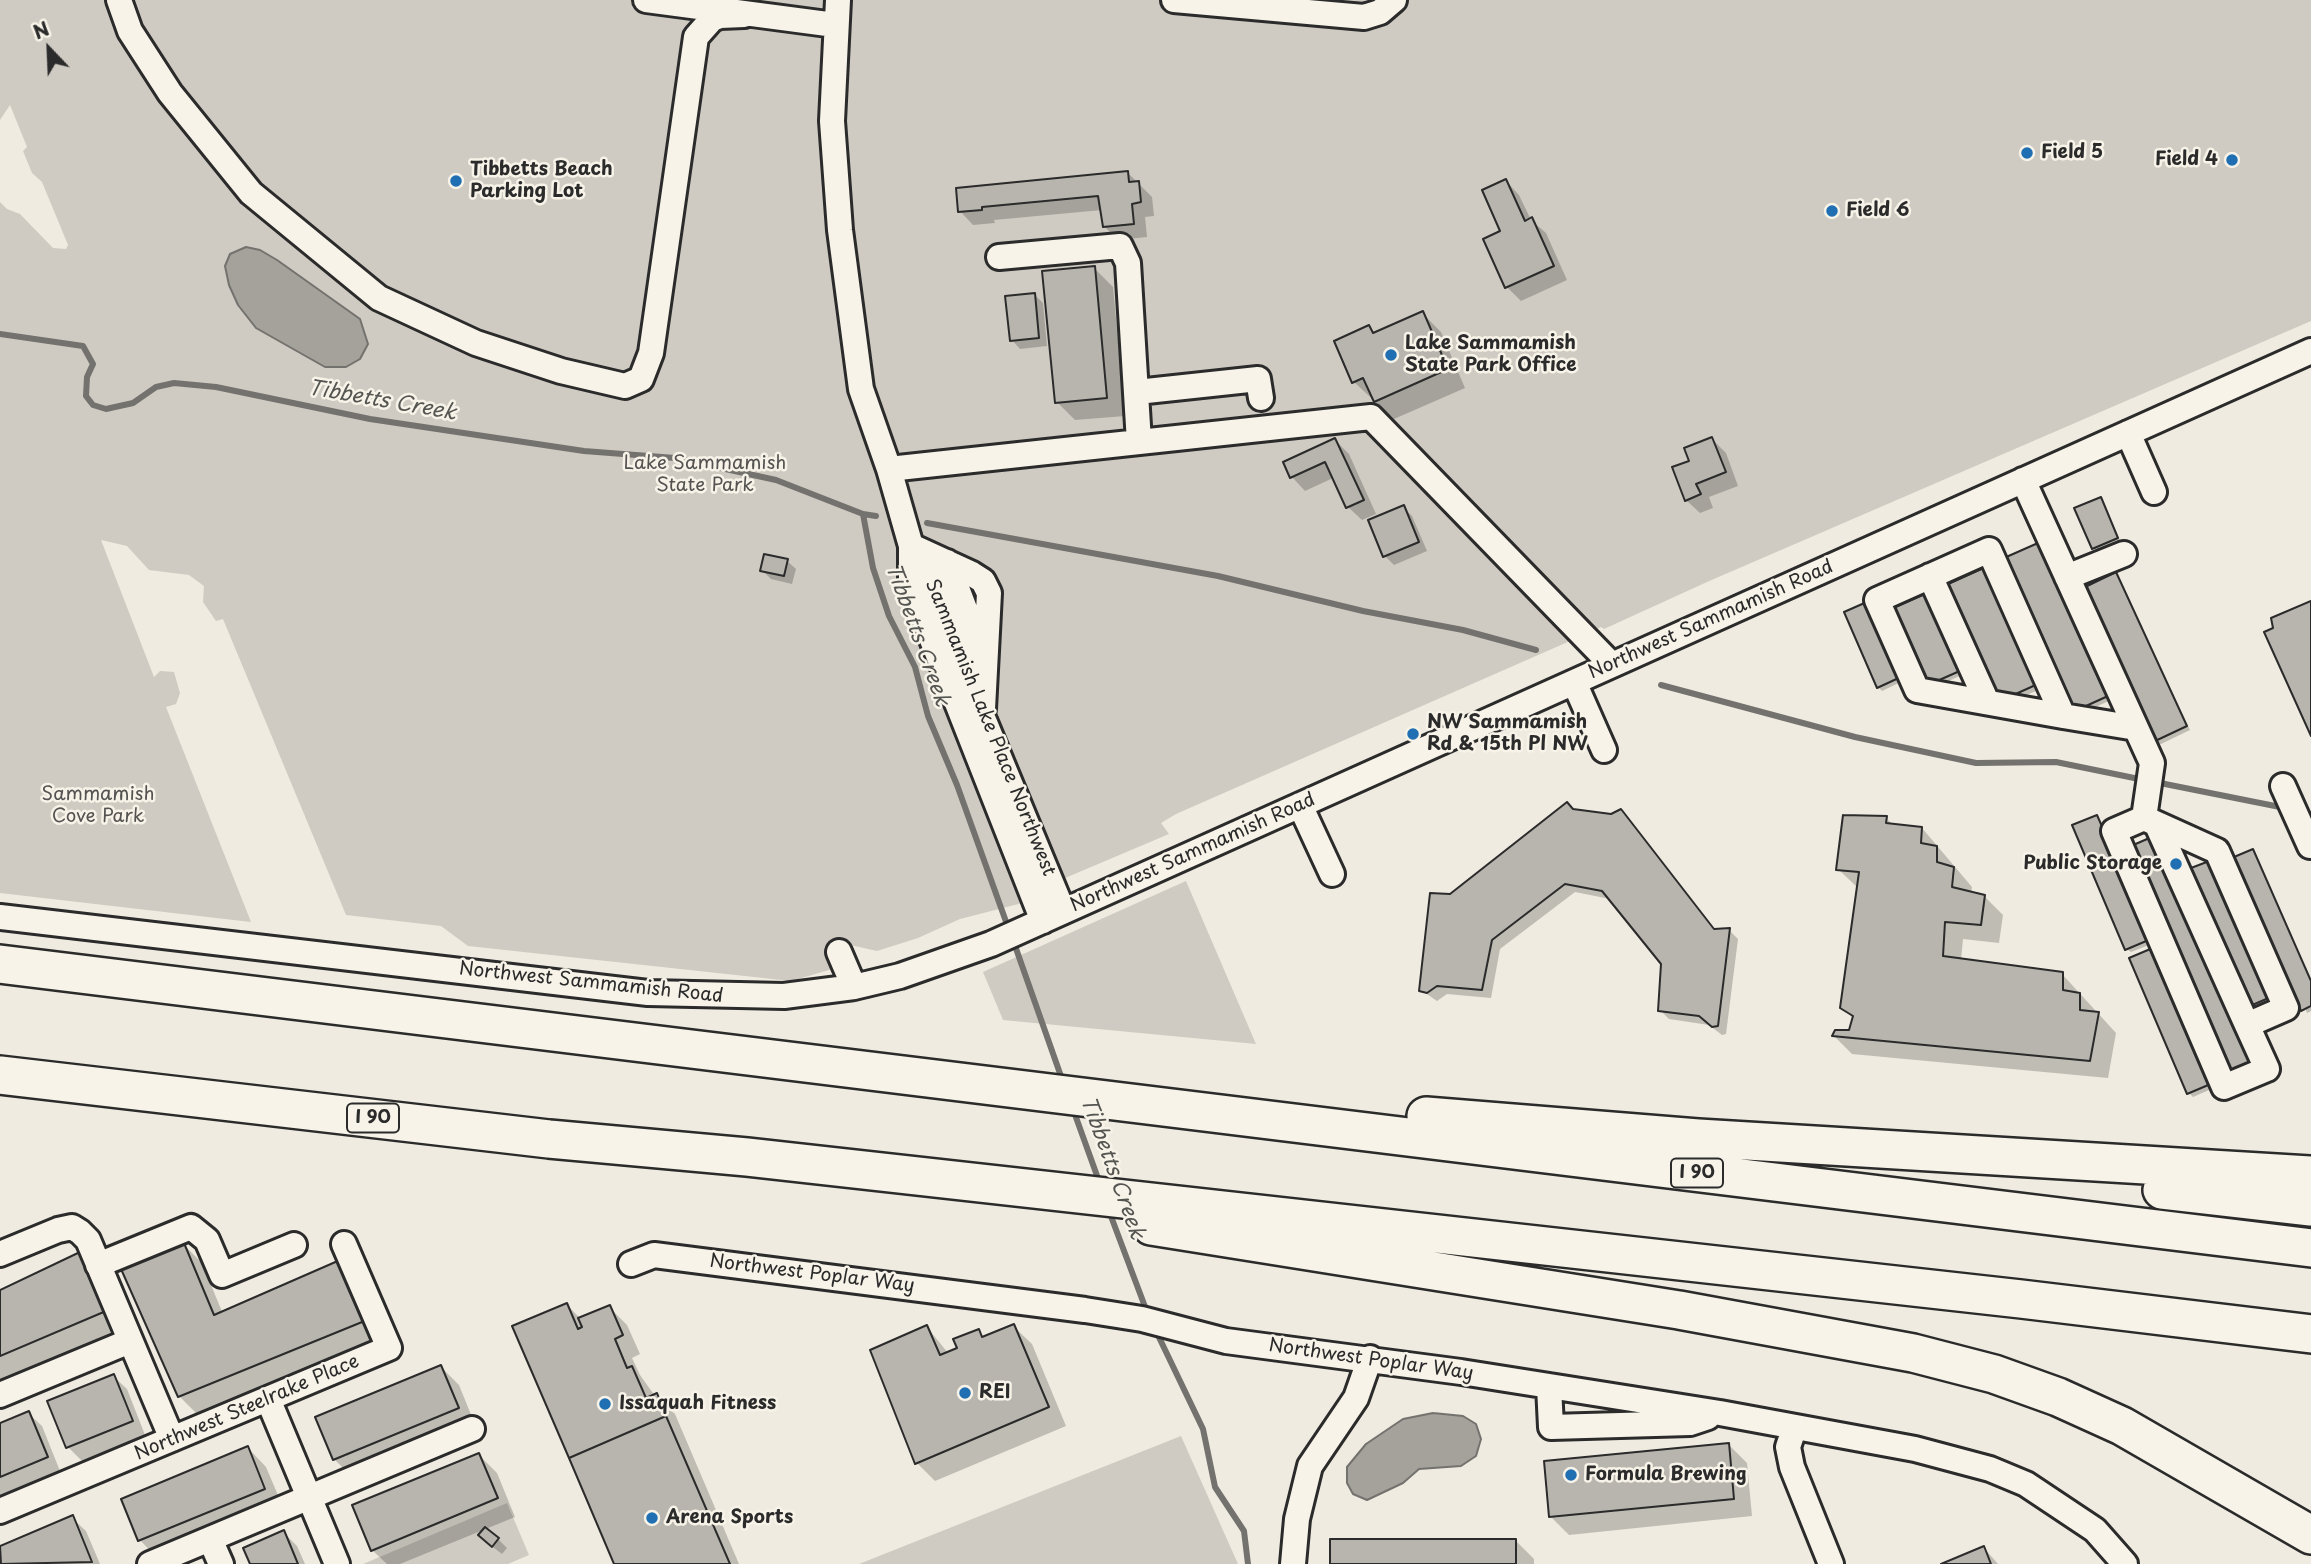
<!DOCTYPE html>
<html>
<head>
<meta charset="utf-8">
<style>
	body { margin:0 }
	#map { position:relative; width:2311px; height:1564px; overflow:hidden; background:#efebe0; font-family:"Playpen Sans",sans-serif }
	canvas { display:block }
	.north { position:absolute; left:14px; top:14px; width:70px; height:70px; -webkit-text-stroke:5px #f7f3e8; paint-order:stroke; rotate:337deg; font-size:19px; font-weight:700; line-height:28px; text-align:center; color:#2b2b2b }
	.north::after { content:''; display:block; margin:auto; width:24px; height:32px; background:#2b2b2b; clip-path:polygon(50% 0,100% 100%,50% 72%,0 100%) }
</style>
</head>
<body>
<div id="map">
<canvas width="2311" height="1564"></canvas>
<div class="north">N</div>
</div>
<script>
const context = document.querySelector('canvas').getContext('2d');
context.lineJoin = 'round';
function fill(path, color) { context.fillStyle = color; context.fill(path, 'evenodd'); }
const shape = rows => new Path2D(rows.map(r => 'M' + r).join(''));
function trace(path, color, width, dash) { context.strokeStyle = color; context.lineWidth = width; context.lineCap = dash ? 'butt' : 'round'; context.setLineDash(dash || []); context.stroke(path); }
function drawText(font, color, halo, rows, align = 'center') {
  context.font = font + ' "Playpen Sans",sans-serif'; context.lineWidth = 5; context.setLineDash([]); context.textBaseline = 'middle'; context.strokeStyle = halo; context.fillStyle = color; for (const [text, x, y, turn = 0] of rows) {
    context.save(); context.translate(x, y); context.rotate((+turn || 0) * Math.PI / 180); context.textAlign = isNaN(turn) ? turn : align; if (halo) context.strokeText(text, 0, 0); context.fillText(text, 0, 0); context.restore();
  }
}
fill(shape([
	[0,0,2311,0,2311,321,1707,582,1604,629,1601,627,1570,641,1176,814,1161,823,1169,834,1058,881,1034,900,960,919,918,938,877,951,846,944,824,947,836,968,791,981,468,946,441,926,346,915,223,619,216,621,203,602,204,586,189,575,149,570,127,546,101,540,154,677,160,671,174,672,180,693,176,704,166,707,251,922,0,893,0,202,7,209,20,214,53,248,66,249,68,245,42,182,32,173,23,151,27,147,10,105,0,120],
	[1186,881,1256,1044,1003,1020,983,972],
	[1181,1436,1238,1564,859,1564],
	[507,1503,529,1555,508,1564,363,1564]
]), '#cfcbc2');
const water = shape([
	[246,247,260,250,277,260,360,319,368,344,360,359,346,367,325,367,256,328,238,305,229,285,225,266,230,254,246,247],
	[1433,1413,1463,1416,1476,1424,1481,1439,1476,1456,1461,1466,1419,1469,1403,1483,1367,1500,1353,1494,1347,1483,1347,1467,1366,1444,1403,1419,1433,1413]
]);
fill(water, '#a4a29a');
trace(water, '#74726e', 2);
fill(shape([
	[1128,173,1152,197,1154,216,1145,217,1147,237,1118,240,1104,226,1102,210,994,220,995,223,973,225,960,211],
	[1506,181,1519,195,1531,220,1546,233,1567,280,1521,301,1507,287,1486,239,1502,232],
	[1094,268,1113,287,1125,416,1075,420,1057,402],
	[1034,294,1043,303,1047,346,1020,349,1012,340],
	[1422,313,1441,332,1465,388,1394,419,1354,382,1369,327,1376,334],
	[1712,439,1726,453,1738,486,1709,497,1713,508,1700,513,1686,500,1691,462],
	[1335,440,1349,454,1376,514,1362,520,1348,507,1333,478,1305,491,1292,477,1285,463],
	[2100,499,2121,542,2097,552,2093,548],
	[1403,507,1412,516,1427,551,1394,565,1385,556],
	[2037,545,2111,700,2080,714],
	[787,561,796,569,792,584,771,579,762,570],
	[2116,575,2190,730,2159,745,2155,741],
	[1948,586,2043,688,2003,705],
	[1896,609,1964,674,1933,688],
	[1846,613,1905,680,1882,691,1878,687],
	[1567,804,1715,930,1729,930,1738,939,1726,1034,1722,1035,1709,1025,1669,1019,1660,1010,1663,963,1610,899,1575,892,1500,949,1491,998,1447,994,1437,1001,1421,990,1450,896],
	[2097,817,2154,943,2131,952,2127,949],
	[1886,818,1894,826,1922,828,1972,887,1971,893,1984,896,2003,915,1999,943,1963,939,1961,960,2062,974,2116,1033,2108,1078,1852,1054,1834,1036,1850,1032,1854,1019,1842,1007,1858,888,1838,869],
	[2253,851,2311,979,2311,1011,2307,1013],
	[2211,862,2273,1001,2256,1008,2252,1005],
	[2131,959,2216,1087,2193,1097,2189,1093],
	[184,1245,202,1263,223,1314,340,1262,384,1339,197,1414,179,1396],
	[80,1254,123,1330,0,1382,0,1292],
	[567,1305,581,1319,609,1307,627,1325,640,1354,632,1358,640,1375,655,1396,675,1414,739,1564,616,1564],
	[1013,1326,1032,1344,1066,1426,935,1481,917,1463,927,1327,948,1353,959,1348,978,1331,985,1338],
	[441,1367,459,1385,476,1427,352,1477,334,1459],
	[113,1376,127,1389,145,1435,82,1461,68,1447],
	[28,1413,42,1426,60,1471,0,1496,0,1424],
	[1728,1444,1747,1463,1752,1516,1569,1535,1551,1517],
	[248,1448,266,1467,283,1507,158,1559,140,1540,123,1500],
	[479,1455,497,1473,515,1517,400,1564,387,1564,372,1550],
	[72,1518,86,1531,100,1564,3,1564,0,1548],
	[283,1532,297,1546,305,1564,252,1564],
	[498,1539,507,1548,502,1554,489,1544],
	[1515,1540,1534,1559,1534,1564,1332,1564],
	[1984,1548,1998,1564,1946,1564]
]), '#0003');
trace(shape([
	[0,334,83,346,93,364,87,377,86,396,93,405,106,409,133,403,156,387,174,383,216,387,370,419,584,451,675,458,776,480,863,514,873,568,889,616,915,667,928,716,957,785,1009,930],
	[863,514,876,516],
	[927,523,1218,576,1363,611,1463,630,1536,650],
	[1661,685,1855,737,1976,763,2056,762,2144,780],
	[2155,782,2285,808],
	[1013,940,1063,1082],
	[1073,1109,1100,1184],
	[1109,1211,1147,1312],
	[1156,1331,1203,1429,1215,1487,1244,1531,1248,1564]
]), '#74726e', 6);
const building = shape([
	[1128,171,1129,182,1139,181,1141,202,1132,204,1134,224,1103,227,1098,196,982,207,982,210,958,212,956,188,1128,171],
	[1506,179,1525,221,1532,217,1554,266,1505,288,1483,239,1500,231,1482,190,1506,179],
	[1095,266,1107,398,1055,403,1042,271,1095,266],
	[1035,293,1039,338,1010,341,1005,296,1035,293],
	[1423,311,1448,369,1374,402,1363,378,1352,383,1334,341,1369,325,1373,333,1423,311],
	[1712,437,1726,472,1696,484,1701,494,1685,501,1672,467,1689,461,1684,448,1712,437],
	[1335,438,1364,500,1346,508,1325,462,1290,478,1283,462,1335,438],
	[2101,497,2118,538,2092,549,2074,508,2101,497],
	[1404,505,1419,542,1383,557,1368,520,1404,505],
	[2038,543,2108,696,2075,711,2004,558,2038,543],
	[764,554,788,559,784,576,760,571,764,554],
	[1988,566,2040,683,1998,702,1946,585,1988,566],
	[2116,572,2187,726,2153,742,2083,588,2116,572],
	[1927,593,1962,670,1928,685,1893,608,1927,593],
	[1869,601,1903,676,1877,688,1844,612,1869,601],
	[2311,601,2311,736,2264,632,2273,628,2271,618,2311,601],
	[1567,802,1573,809,1611,814,1621,809,1714,929,1730,928,1718,1026,1712,1027,1699,1016,1658,1011,1661,964,1602,891,1565,884,1492,940,1482,990,1437,986,1427,993,1419,991,1430,893,1450,894,1567,802],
	[1843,815,1887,816,1886,823,1922,827,1921,843,1937,846,1937,862,1954,867,1952,887,1985,895,1981,925,1945,922,1943,956,2063,972,2063,990,2080,993,2080,1010,2099,1012,2090,1061,1832,1036,1835,1030,1849,1030,1853,1016,1840,1008,1859,872,1836,870,1843,815],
	[2097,815,2151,939,2125,950,2072,825,2097,815],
	[2154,836,2255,1062,2232,1072,2131,846,2154,836],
	[2253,849,2311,981,2311,1006,2301,1011,2234,857,2253,849],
	[2212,860,2271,997,2250,1006,2191,868,2212,860],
	[2155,947,2213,1083,2187,1094,2129,958,2155,947],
	[184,1243,214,1315,340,1260,367,1320,178,1397,121,1269,184,1243],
	[80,1252,106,1311,0,1356,0,1290,80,1252],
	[567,1303,578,1329,582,1327,578,1318,610,1305,623,1335,615,1339,627,1368,632,1366,646,1398,657,1393,666,1416,569,1458,512,1326,567,1303],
	[1014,1324,1049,1407,915,1464,870,1350,927,1325,940,1355,957,1348,953,1339,979,1329,982,1337,1014,1324],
	[441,1365,459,1408,333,1460,315,1417,441,1365],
	[114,1374,133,1421,66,1448,47,1401,114,1374],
	[29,1411,48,1457,0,1477,0,1423,29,1411],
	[666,1416,730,1564,614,1564,569,1458,666,1416],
	[1729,1443,1734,1499,1549,1517,1544,1461,1729,1443],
	[248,1446,265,1489,138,1541,121,1499,248,1446],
	[479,1453,498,1498,371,1551,352,1505,479,1453],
	[73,1515,92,1562,1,1564,0,1546,73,1515],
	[485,1527,499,1538,492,1547,478,1535,485,1527],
	[284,1530,298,1564,250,1564,243,1548,284,1530],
	[1330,1539,1516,1539,1516,1564,1330,1564,1330,1539],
	[1984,1546,1991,1564,1941,1564,1984,1546]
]);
fill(building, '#b8b5ae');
trace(building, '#2b2b2b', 2);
const minor = shape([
	[119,0,130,31,170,93,251,193,379,298,476,343,561,371,625,386,641,379,651,353,696,37,712,19,720,16,744,15],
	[646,0,835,25],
	[838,0,832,121,840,230,861,389,889,469,911,546,930,576,940,599,964,672,1063,911],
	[1174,0,1364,17,1380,12,1394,0],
	[999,257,1120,246,1128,263,1139,442],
	[1137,392,1258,379,1261,398],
	[2128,433,2154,492],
	[889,469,1371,417,1612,665],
	[2023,480,2152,763,2144,818],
	[911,546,972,574,983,581,989,593,983,709],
	[911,547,911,580,918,604,1043,921],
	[947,562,965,609,965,659],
	[1930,576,1987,702],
	[2067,577,2124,554],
	[1574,682,1604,750],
	[2063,716,1917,690,1877,600,1989,550,2063,716,2136,728],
	[2283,786,2310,846],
	[1300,805,1332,874],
	[2144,818,2217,851,2286,1008,2247,1025,2267,1069,2224,1087,2114,831,2144,818],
	[2157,825,2247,1025],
	[0,917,648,993,784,996,854,987,900,976,991,944,2311,351],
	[839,952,854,987],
	[0,1254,58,1230,72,1227,80,1232,88,1240,172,1439],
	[631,1264,654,1255,1085,1310,1142,1319,1226,1341,1461,1372,1720,1413,1915,1449,1990,1469,2026,1484,2095,1530,2125,1564],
	[98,1265,191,1227,207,1240,222,1275,294,1245],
	[1549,1386,1551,1427,1690,1423,1708,1417],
	[0,1395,130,1341],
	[268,1399,337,1564],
	[1794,1429,1788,1447,1792,1467,1831,1564],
	[0,1511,389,1348,344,1244],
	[210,1539,221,1564],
	[150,1564,472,1429],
	[1293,1564,1297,1519,1310,1466,1356,1398,1370,1358]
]);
const highway = shape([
	[0,964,2311,1248],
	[0,1075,549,1139,747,1157,2021,1299,2311,1334],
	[1426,1116,1698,1138,2311,1175],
	[2162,1190,2311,1207],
	[1151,1226,1679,1310,1913,1353,1994,1374,2058,1397,2122,1426,2311,1535]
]);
trace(minor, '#2b2b2b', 30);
trace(highway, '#2b2b2b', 42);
trace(minor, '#f7f3e8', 24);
trace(highway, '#f7f3e8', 37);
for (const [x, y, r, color] of [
	[2027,153,7,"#1f6fb2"],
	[2232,160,7,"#1f6fb2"],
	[456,181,7,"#1f6fb2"],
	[1832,211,7,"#1f6fb2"],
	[1391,355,7,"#1f6fb2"],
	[1413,734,7,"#1f6fb2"],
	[2176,864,7,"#1f6fb2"],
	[965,1393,7,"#1f6fb2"],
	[605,1404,7,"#1f6fb2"],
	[1571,1475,7,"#1f6fb2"],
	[652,1518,7,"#1f6fb2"]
]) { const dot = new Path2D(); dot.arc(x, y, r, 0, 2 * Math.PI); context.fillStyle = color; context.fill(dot); trace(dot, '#f7f3e8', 2.5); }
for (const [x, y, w] of [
	[373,1118,52],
	[1697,1173,52]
]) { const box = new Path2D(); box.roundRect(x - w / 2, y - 14.5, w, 29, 5); context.fillStyle = '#f7f3e8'; context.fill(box); trace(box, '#2b2b2b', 2); }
drawText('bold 18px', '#2b2b2b', null, [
	["I 90",373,1118],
	["I 90",1697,1173]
]);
drawText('bold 19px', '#2b2b2b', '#f7f3e8', [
	["Field 5",2041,153],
	["Field 4",2218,160,"right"],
	["Tibbetts Beach",470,170],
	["Parking Lot",470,192],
	["Field 6",1846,211],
	["Lake Sammamish",1405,344],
	["State Park Office",1405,366],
	["NW Sammamish",1427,723],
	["Rd & 15th Pl NW",1427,745],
	["Public Storage",2162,864,"right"],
	["REI",979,1393],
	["Issaquah Fitness",619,1404],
	["Formula Brewing",1585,1475],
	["Arena Sports",666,1518]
], 'left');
drawText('19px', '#545351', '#f7f3e8', [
	["Lake Sammamish",705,464],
	["State Park",705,486],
	["Sammamish",98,795],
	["Cove Park",98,817]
]);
drawText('19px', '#2b2b2b', '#f7f3e8', [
	["Northwest Sammamish Road",1711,620,-24],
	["Sammamish Lake Place Northwest",990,728,68],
	["Northwest Sammamish Road",1193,853,-24],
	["Northwest Sammamish Road",591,983,6],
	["Northwest Poplar Way",812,1274,7],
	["Northwest Poplar Way",1371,1360,8],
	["Northwest Steelrake Place",247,1408,-23]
]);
drawText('italic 21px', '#555552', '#f7f3e8', [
	["Tibbetts Creek",382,401,10],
	["Tibbetts Creek",917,635,70],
	["Tibbetts Creek",1112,1168,70]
]);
</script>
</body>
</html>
